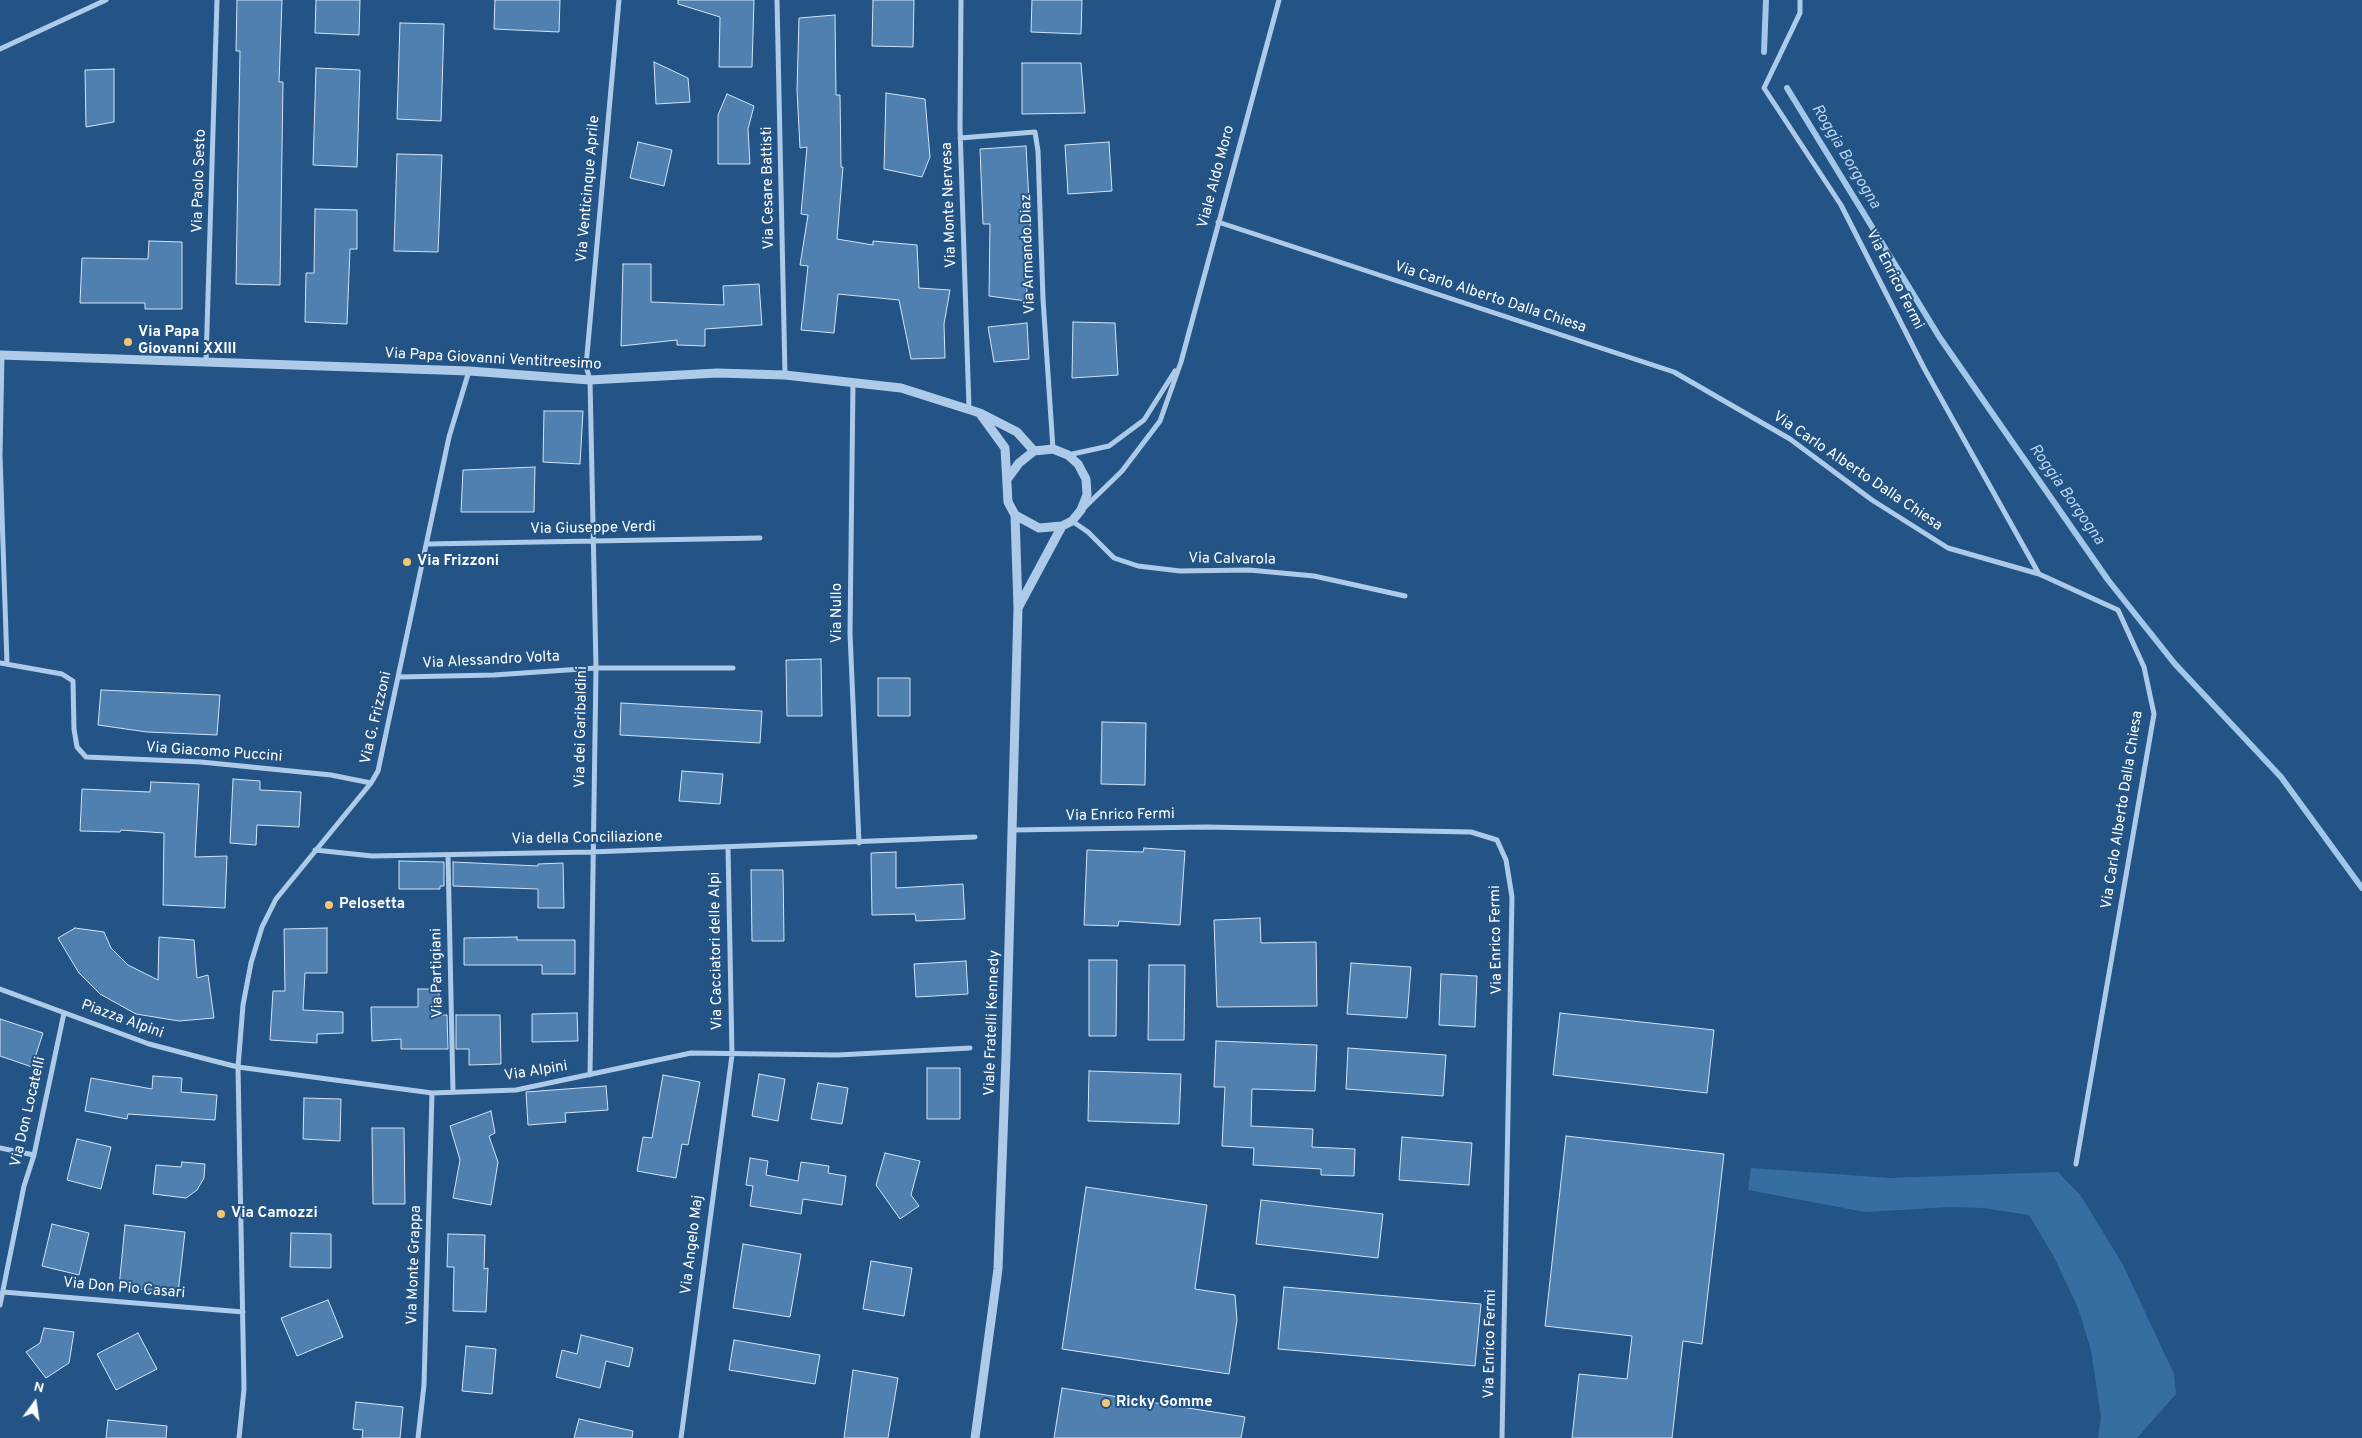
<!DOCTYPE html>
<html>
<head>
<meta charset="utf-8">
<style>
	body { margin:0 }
	#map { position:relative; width:2362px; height:1438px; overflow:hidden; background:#235485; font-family:Overpass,sans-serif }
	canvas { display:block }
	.north { position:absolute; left:10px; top:1378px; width:50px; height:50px; -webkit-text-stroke:4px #235485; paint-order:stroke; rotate:14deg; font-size:14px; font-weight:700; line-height:20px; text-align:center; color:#fff }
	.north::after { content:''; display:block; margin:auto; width:18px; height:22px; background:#fff; clip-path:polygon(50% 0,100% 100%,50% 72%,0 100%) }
</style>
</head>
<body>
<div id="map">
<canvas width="2362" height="1438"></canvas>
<div class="north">N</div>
</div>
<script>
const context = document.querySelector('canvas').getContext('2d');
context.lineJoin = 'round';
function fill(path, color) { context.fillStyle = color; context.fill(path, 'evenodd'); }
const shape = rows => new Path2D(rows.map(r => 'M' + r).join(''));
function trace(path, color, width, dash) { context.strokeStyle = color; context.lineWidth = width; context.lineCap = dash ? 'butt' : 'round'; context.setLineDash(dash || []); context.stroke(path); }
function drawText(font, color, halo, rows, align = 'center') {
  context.font = font + ' Overpass,sans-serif'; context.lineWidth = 4; context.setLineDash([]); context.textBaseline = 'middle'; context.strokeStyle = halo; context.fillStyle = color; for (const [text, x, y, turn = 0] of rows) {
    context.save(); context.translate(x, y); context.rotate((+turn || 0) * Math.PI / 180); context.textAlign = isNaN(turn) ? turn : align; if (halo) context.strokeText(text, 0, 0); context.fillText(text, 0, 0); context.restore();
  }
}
fill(shape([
	[1751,1168,1889,1178,2058,1172,2081,1196,2123,1265,2174,1374,2176,1394,2137,1438,2098,1438,2101,1417,2091,1350,2078,1308,2054,1257,2029,1215,1983,1208,1950,1207,1865,1212,1748,1190]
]), '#376ea2');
trace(shape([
	[1764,52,1766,0],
	[1787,88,1940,338,2108,580,2175,664,2281,777,2362,888]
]), '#a1c7e9', 6);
const building = shape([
	[237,0,282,0,279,82,283,82,280,285,236,284,240,51,236,51,237,0],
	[316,0,360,0,359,35,315,33,316,0],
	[495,0,560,0,559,32,494,29,495,0],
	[678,0,754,0,752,67,719,67,720,17,678,4,678,0],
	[873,0,914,0,913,47,872,46,873,0],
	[1032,0,1082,0,1081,34,1031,32,1032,0],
	[835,15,836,95,840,95,841,167,843,167,837,239,873,245,873,241,917,245,919,288,950,290,944,324,945,358,911,359,899,300,838,294,834,333,801,330,808,266,800,265,808,215,801,214,807,147,800,148,797,90,799,18,835,15],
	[400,23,444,24,441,121,397,119,400,23],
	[654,62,688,78,690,102,656,104,654,62],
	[1022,63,1081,63,1085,113,1022,114,1022,63],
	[316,68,360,70,357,167,313,165,316,68],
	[114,69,114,122,86,127,85,70,114,69],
	[886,93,925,99,930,157,922,177,884,169,886,93],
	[727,94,754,106,748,129,750,164,718,164,718,115,727,94],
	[638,142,672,150,664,186,630,178,638,142],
	[1109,142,1112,191,1068,194,1065,145,1109,142],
	[1026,146,1031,238,1026,301,989,296,990,224,983,224,980,149,1026,146],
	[397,154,442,155,438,252,394,251,397,154],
	[315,209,357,210,357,249,350,249,347,324,305,322,306,273,314,273,315,209],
	[149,241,182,242,182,309,145,309,145,303,80,303,82,258,148,259,149,241],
	[623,264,651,264,651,302,724,305,723,286,759,284,762,325,705,329,705,346,677,345,677,340,621,346,623,264],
	[1073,322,1115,323,1118,375,1072,378,1073,322],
	[1027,323,1029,359,994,362,988,327,1027,323],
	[544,411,583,411,580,464,543,462,544,411],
	[535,467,534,512,461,512,463,470,535,467],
	[821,659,822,716,787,716,786,660,821,659],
	[878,678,910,678,910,716,878,716,878,678],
	[101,690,220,695,217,735,147,732,98,725,101,690],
	[621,703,762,711,760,743,620,735,621,703],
	[1102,722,1146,723,1145,785,1101,784,1102,722],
	[682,771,723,774,720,804,679,801,682,771],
	[233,779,260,781,260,790,301,792,299,827,257,825,256,845,230,843,233,779],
	[151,782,199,784,195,857,227,856,225,908,163,905,164,833,121,830,120,832,80,831,82,789,150,792,151,782],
	[1144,848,1185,851,1180,925,1119,921,1118,926,1084,925,1087,850,1143,852,1144,848],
	[896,852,896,888,963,884,965,919,916,921,915,914,872,915,871,853,896,852],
	[399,861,444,862,444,886,440,886,440,889,399,889,399,861],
	[453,862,538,866,538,864,563,863,564,908,538,908,538,889,453,886,453,862],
	[751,870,783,870,784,941,752,941,751,870],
	[1260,918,1261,943,1316,942,1317,1006,1217,1007,1214,920,1260,918],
	[75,928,104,932,111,948,128,965,158,980,159,937,194,940,197,978,208,975,214,1018,179,1021,136,1014,100,994,79,973,58,938,75,928],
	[327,928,327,973,305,973,303,1010,343,1012,343,1033,317,1034,317,1043,270,1040,273,991,285,991,284,929,327,928],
	[517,937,517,940,575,940,575,974,542,974,542,965,464,965,464,938,517,937],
	[1089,960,1117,960,1116,1036,1089,1036,1089,960],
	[966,961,968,994,916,997,914,964,966,961],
	[1351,963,1411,967,1407,1018,1347,1014,1351,963],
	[1149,965,1185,965,1184,1040,1148,1040,1149,965],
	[1441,974,1477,976,1475,1027,1439,1025,1441,974],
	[418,989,439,989,439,1015,447,1015,448,1049,401,1049,401,1039,372,1041,371,1007,418,1007,418,989],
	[577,1013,578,1041,532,1042,532,1014,577,1013],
	[1560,1013,1714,1030,1707,1093,1553,1075,1560,1013],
	[456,1015,500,1015,501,1064,469,1065,469,1049,456,1049,456,1015],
	[0,1019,43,1033,32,1067,0,1056,0,1019],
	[1216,1041,1317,1045,1315,1091,1252,1089,1251,1126,1313,1129,1312,1147,1355,1149,1354,1176,1321,1175,1321,1169,1253,1165,1254,1148,1222,1146,1225,1087,1214,1087,1216,1041],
	[1348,1048,1446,1055,1443,1096,1346,1089,1348,1048],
	[927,1068,960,1068,960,1119,927,1119,927,1068],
	[1089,1071,1181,1074,1179,1124,1088,1121,1089,1071],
	[759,1074,785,1079,778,1121,752,1116,759,1074],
	[663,1075,700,1082,688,1145,682,1144,676,1178,637,1171,643,1137,652,1138,663,1075],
	[153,1076,182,1078,181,1092,217,1095,215,1120,128,1114,127,1119,85,1111,91,1078,152,1089,153,1076],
	[818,1083,848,1088,842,1124,811,1119,818,1083],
	[606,1086,608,1110,565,1113,566,1122,528,1125,526,1092,606,1086],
	[304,1098,341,1099,340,1141,303,1139,304,1098],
	[491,1111,495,1133,489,1136,498,1162,491,1205,453,1198,460,1160,450,1126,491,1111],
	[372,1128,404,1128,405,1204,373,1204,372,1128],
	[1566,1136,1724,1154,1702,1344,1683,1341,1672,1438,1572,1438,1579,1374,1627,1379,1632,1336,1545,1326,1566,1136],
	[1402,1137,1472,1143,1469,1185,1399,1180,1402,1137],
	[77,1139,111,1147,101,1189,67,1180,77,1139],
	[885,1153,920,1161,911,1195,919,1206,900,1219,876,1185,885,1153],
	[750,1158,768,1161,766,1175,798,1181,801,1162,829,1166,828,1173,846,1176,842,1205,803,1199,801,1214,750,1206,753,1186,746,1185,750,1158],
	[182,1162,205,1164,204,1178,197,1190,186,1198,153,1194,156,1165,181,1167,182,1162],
	[1086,1187,1207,1205,1195,1289,1235,1295,1237,1320,1229,1374,1062,1349,1086,1187],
	[1261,1200,1383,1214,1378,1258,1256,1244,1261,1200],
	[52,1224,89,1233,79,1275,42,1266,52,1224],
	[125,1225,185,1232,178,1293,119,1287,125,1225],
	[291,1233,331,1234,331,1268,290,1267,291,1233],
	[448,1234,485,1235,484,1269,488,1268,486,1312,453,1311,454,1267,447,1267,448,1234],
	[743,1244,801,1254,790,1317,733,1308,743,1244],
	[871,1261,912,1268,904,1316,863,1309,871,1261],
	[1284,1287,1481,1304,1475,1366,1278,1349,1284,1287],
	[328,1300,343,1337,297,1356,281,1318,328,1300],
	[44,1328,74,1332,69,1363,46,1378,26,1352,40,1343,44,1328],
	[138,1333,157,1369,116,1390,97,1354,138,1333],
	[581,1335,633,1348,629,1367,606,1361,600,1388,556,1377,562,1350,577,1354,581,1335],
	[734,1340,820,1355,815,1384,729,1370,734,1340],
	[466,1346,496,1349,492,1394,462,1391,466,1346],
	[853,1370,898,1378,888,1438,844,1438,853,1370],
	[1062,1388,1245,1417,1241,1438,1054,1438,1062,1388],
	[356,1402,403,1407,400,1438,362,1438,363,1430,353,1429,356,1402],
	[579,1419,633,1431,632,1438,574,1438,579,1419],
	[108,1420,167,1426,166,1438,106,1438,108,1420]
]);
fill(building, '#5080af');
trace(building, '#d1e4f7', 1);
trace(shape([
	[777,0,785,375],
	[961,0,960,127,969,409],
	[1800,0,1800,13,1764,88,1841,205,1924,368,2039,574],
	[0,49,106,0],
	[960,138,1035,132,1038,151,1043,299,1053,449],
	[1218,222,1674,372,1790,439,1872,500,1948,548,2039,574,2118,610,2144,667,2154,714,2076,1164],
	[2,355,0,455,7,664],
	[206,362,217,0],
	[853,383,850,633,859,843],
	[1068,455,1109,446,1144,420,1175,371],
	[1085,507,1122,471,1160,421,1181,362,1279,0],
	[1072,521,1088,532,1114,558,1138,566,1180,571,1249,570,1314,576,1405,596],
	[427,544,760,538],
	[0,663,62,674,73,681,74,729,77,747,86,757,201,762,331,775,371,783],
	[399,677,494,675,596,668,733,668],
	[1012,830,1206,827,1420,831,1471,832,1497,840,1506,860,1512,897,1502,1438],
	[315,850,372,856,591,852,975,837],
	[448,855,453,1092],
	[0,989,149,1044,214,1061,238,1067,432,1093,516,1090,691,1053,838,1055,970,1048],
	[590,1075,596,668,590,380,586,366,619,0],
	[0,1148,34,1155],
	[3,1292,243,1312],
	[0,1305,24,1186,34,1155,64,1013],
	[239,1438,244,1389,238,1067,243,1005,251,963,262,927,276,899,371,783,378,771,449,437,469,371],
	[418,1438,424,1385,432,1093],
	[681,1438,732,1055,728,847]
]), '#adcbe9', 5);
trace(shape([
	[0,355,469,371,590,380,717,373,785,375,901,388,980,413,1017,432,1034,451],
	[981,415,1005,448,1008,502,1015,515,1039,528,1062,526,1072,521,1081,510,1087,495,1086,479,1078,464,1068,455,1053,449,1034,451,1019,463,1008,478],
	[1018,608,1062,526],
	[975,1438,998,1269,1006,1056,1018,608,1015,515]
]), '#adcbe9', 9);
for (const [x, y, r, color] of [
	[128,342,5,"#f4c670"],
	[407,562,5,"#f4c670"],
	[329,905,5,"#f4c670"],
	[221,1214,5,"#f4c670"],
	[1106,1403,5,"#f4c670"]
]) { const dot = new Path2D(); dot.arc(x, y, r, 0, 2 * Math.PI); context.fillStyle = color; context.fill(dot); trace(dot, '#235485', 2); }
drawText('15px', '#fff', '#235485', [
	["Viale Aldo Moro",1217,177,-75],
	["Via Paolo Sesto",200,181,-88],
	["Via Cesare Battisti",769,188,-91],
	["Via Venticinque Aprile",589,189,-85],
	["Via Monte Nervesa",950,205,-92],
	["Via Armando Diaz",1029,254,-92],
	["Via Enrico Fermi",1894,280,63],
	["Via Carlo Alberto Dalla Chiesa",1490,298,18],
	["Via Papa Giovanni Ventitreesimo",493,360,3],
	["Via Carlo Alberto Dalla Chiesa",1857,472,34],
	["Via Giuseppe Verdi",593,529,-1],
	["Via Calvarola",1232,560,1],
	["Via Nullo",838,613,-90],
	["Via Alessandro Volta",491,661,-3],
	["Via G. Frizzoni",377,718,-77],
	["Via dei Garibaldini",582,727,-89],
	["Via Giacomo Puccini",214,753,4],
	["Via Carlo Alberto Dalla Chiesa",2123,810,-81],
	["Via Enrico Fermi",1120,816,-1],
	["Via della Conciliazione",587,839,-1],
	["Via Enrico Fermi",1497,940,-91],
	["Via Cacciatori delle Alpi",717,951,-91],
	["Via Partigiani",438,973,-91],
	["Piazza Alpini",122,1020,20],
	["Viale Fratelli Kennedy",993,1023,-88],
	["Via Alpini",536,1072,-9],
	["Via Don Locatelli",29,1112,-77],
	["Via Angelo Maj",693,1245,-83],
	["Via Monte Grappa",415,1265,-88],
	["Via Don Pio Casari",124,1289,5],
	["Via Enrico Fermi",1491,1344,-89]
]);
drawText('bold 15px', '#fff', '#235485', [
	["Via Papa",138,333],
	["Giovanni XXIII",138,350],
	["Via Frizzoni",417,562],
	["Pelosetta",339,905],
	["Via Camozzi",231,1214],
	["Ricky Gomme",1116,1403]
], 'left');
drawText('italic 16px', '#b8d5f0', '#235485', [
	["Roggia Borgogna",1845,157,59],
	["Roggia Borgogna",2066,495,55]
]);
</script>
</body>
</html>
